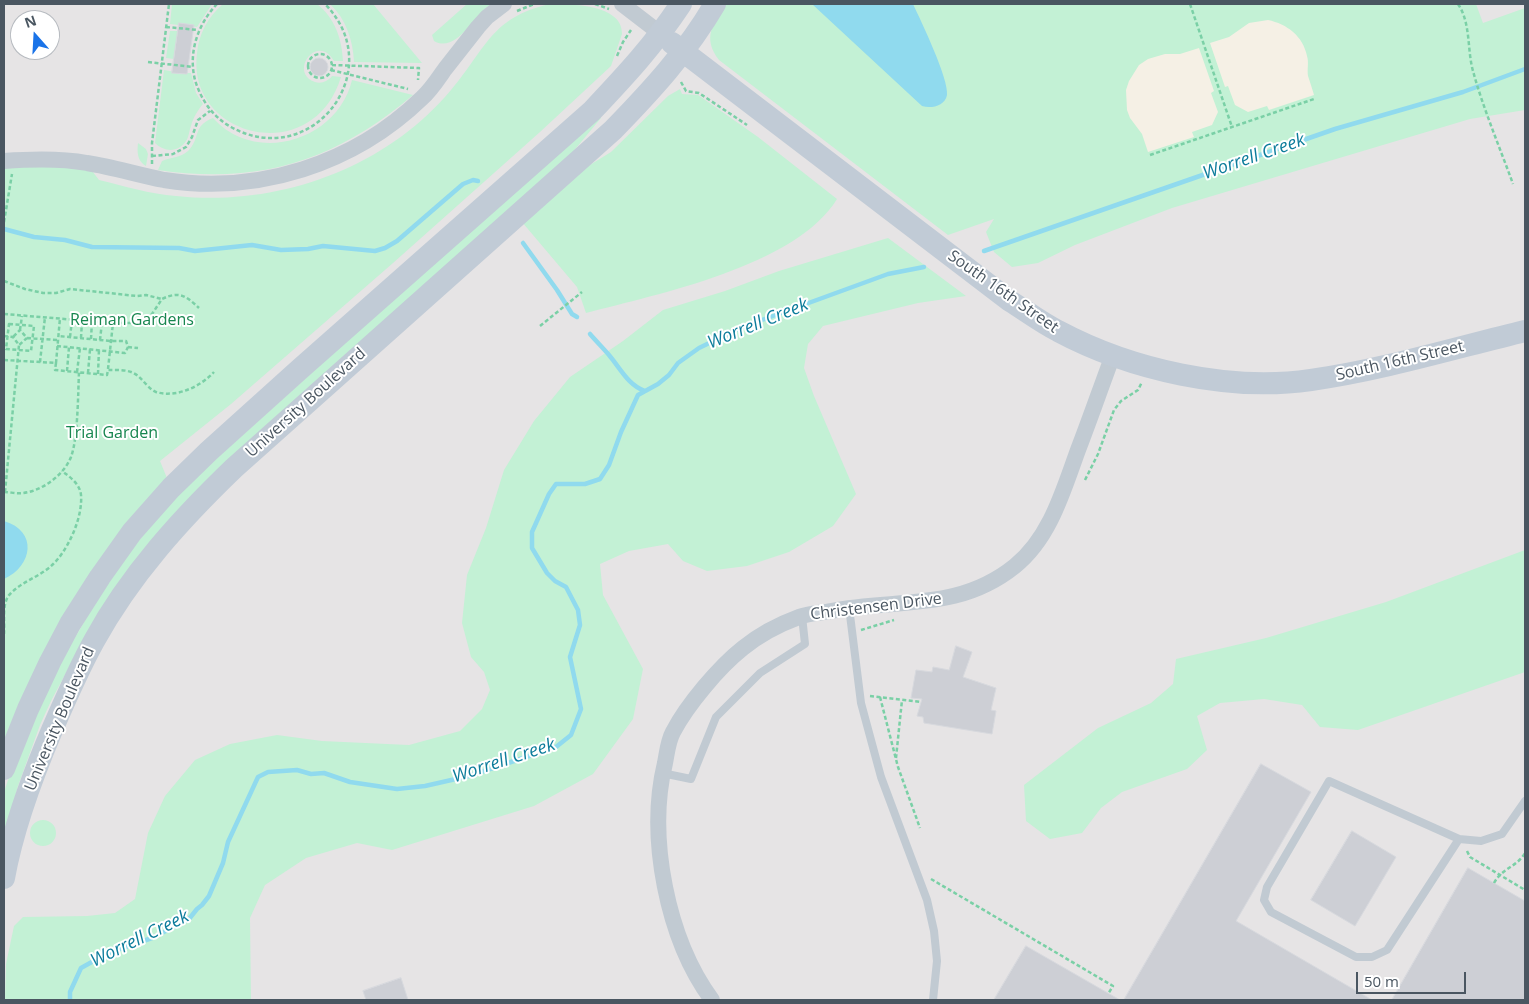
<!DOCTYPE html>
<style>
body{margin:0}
#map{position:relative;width:1529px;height:1004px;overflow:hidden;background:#f5f3f3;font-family:"Open Sans",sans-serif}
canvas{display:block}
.frame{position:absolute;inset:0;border:5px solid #4a5661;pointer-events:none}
.north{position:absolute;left:10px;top:10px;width:50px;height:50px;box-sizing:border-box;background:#fff;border:1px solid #b7bbc0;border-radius:50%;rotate:341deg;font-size:14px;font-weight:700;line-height:20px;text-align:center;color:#4a5661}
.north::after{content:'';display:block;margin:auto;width:18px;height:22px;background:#1a73e8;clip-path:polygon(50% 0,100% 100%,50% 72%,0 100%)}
.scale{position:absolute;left:1356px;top:972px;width:110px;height:22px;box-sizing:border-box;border:2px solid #4a5661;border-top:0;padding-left:6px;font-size:15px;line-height:18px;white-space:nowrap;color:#4a5661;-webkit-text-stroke:4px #fff;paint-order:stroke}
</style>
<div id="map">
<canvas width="1529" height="1004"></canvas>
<div class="frame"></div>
<div class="north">N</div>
<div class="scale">50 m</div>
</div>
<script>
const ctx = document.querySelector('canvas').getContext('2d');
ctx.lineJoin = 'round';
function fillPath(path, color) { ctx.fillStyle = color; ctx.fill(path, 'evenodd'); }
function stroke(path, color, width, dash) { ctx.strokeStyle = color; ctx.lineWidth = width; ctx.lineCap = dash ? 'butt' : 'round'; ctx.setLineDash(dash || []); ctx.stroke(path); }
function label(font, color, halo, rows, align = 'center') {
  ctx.font = font + ' "Open Sans",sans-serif'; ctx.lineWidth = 4; ctx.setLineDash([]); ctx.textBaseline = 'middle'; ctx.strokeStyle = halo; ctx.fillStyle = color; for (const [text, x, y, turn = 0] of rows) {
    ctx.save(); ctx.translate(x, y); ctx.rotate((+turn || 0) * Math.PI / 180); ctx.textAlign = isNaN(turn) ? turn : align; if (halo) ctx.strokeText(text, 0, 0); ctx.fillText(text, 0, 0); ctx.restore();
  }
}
const education = new Path2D(`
 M4,4H1525V1000H4ZM20,20H50V50H20Z`);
const green = new Path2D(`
 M172,4H212L197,27L170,24Z
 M223,4H317C335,18 342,39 343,61H334C317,32 288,73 315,82C322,84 328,81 332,76L341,77C313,169 186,138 197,53C199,33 208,17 223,4Z
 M330,4H373L422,63L354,62C353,40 346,19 330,4Z
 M467,4H491C475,15 456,54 434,41L432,35Z
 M550,4C570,4 623,4 622,34L611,66L540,132L393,263L231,404L160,461L171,488L132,532L4,769V161L86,163L99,180C124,186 150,194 176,196C277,207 385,169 451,90C486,49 491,17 550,4Z
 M725,4H1476L1483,23L1525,8V110L1470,119L1172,208L1075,245L1038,263L1012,267L994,252L986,232L994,219L948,235L719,60C702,38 713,24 725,4Z
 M170,31H178L174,59L166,58Z
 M164,70L187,74V73H191L196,93L203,104C198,110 193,118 191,126C189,131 189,137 186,141C178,153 164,152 155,143Z
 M352,80L413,95C335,161 259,185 158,170L162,161C171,157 180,158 188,151C201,138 192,126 213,118C256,166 338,140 352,80Z
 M680,89L682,94L698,95L758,137L837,199C796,266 658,294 586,313L577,287L522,222L580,171L611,152L668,96Z
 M598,115L601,118L567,159L369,334L84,639L51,701L40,725L18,786L4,836V792L17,753L40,699L111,575L175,496Z
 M138,143L146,149L148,154L146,166C137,161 137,152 138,143Z
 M888,238L966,296L918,303L823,326L808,344L804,368L814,396L856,494L833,526L789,552L747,566L707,571L683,561L668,544L629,551L600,564L603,595L643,669L633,719L593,774L534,806L392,850L357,843L306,858L265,885L250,918L251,1000H5L6,964L14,926L23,917L87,916L115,913L135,899L148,833L165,796L195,760L230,744L277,735L322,741L409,745L460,731L482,709L490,690L484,672L471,657L462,623L467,575L486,528L504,470L534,421L570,377L623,341L663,310L725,291L779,271Z
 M1525,550V672L1358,730L1320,727L1302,705L1264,699L1220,703L1197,716L1207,750L1187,769L1122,792L1101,808L1082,833L1050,839L1026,821L1024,785L1098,728L1151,703L1173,684L1176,659L1266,638L1386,602Z
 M30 833a13 13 0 1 1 26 0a13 13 0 1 1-26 0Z`);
const sand = new Path2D(`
 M1268,20C1287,24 1303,36 1307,56C1309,62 1307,69 1308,76C1310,82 1312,88 1314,95L1269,110L1267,106L1248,112L1235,105L1228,86L1225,87L1210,43L1229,37L1249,23Z
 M1199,48L1214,91L1211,93L1218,112L1212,125L1192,132L1194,137L1148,152L1142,134L1130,118L1127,110L1126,90L1129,81L1139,65L1148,59L1165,54H1180Z`);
const water = new Path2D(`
 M812,4H913C921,21 949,79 947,95C945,106 931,109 922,106Z
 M4,521C38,531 33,566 4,579Z`);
const stream = new Path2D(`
 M4,229L34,237L65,240L92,247L179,248L195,251L252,245L281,250L308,249L323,246L375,251L385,248L397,241L463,184L473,180L478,181
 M523,243L557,290L572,314L577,317
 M984,251L1335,129L1463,92L1525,69
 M590,334C596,341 603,348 609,355C620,368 628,385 645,391
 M70,1000V992L81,968L108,953L152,938L189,919L197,909L202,905L209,896L223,863L228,842L258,777L268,772L297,770L311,774L324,773L350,782L397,789L425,786L469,776L556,747L571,735L581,709L570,657L580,625L578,610L566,587L555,581L547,573L532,548V532L549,494L556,484H585L600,479L609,465L621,432L638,395L658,384L669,375L678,363L699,348L740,328L888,274L924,267`);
const building = new Path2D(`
 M179,23L194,25L187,74L172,73Z
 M310 67a9 9 0 1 1 18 0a9 9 0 1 1-18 0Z
 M956,646L972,652L963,677L996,688L991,710L996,711L992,734L924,723L923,717L917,716L922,699L911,698L916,670L932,672L933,667L949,670Z
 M1261,764L1311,792L1236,921L1372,1000H1124Z
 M1352,831L1396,857L1355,926L1311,900Z
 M1468,868L1525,901V1000H1392Z
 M1026,946L1120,1000H994Z
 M401,978L408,1000H366L363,991Z`);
const path = new Path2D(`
 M217,4C198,24 188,52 195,80C201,100 213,117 231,127C312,172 390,70 325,4
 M595,4L609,9
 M1190,4L1232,127
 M1458,4C1471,23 1467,50 1473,71C1483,108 1500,148 1513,184
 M517,11L534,4
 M166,27L198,30
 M308 66a12 12 0 1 1 24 0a12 12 0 1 1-24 0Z
 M617,56L623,42L631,30
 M148,62L193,67
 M332,65L419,68L418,80
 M331,70L408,89
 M681,82L686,91L699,93L747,125
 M1150,155L1314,99
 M152,156L173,154L186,147L192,137L198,120L210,111
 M152,164V143L169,4
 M4,222L12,174
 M4,281L25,289L43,293H56L70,289L137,296L146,295L162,299
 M4,314L113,323H135L145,319L152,314L162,299C179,291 185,295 199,308
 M9,324L34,326L31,351L6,349Z
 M540,326L582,292
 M20,330L22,316
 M4,336L13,337L19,345L27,338L20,330L13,337
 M70,337L72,320
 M27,338L58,340
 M81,338L82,321
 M91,339L92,321
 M100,340L102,322
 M57,346L125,353L128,347L126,341H111L58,336
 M128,347L138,348
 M4,360L56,363L55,370L107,375L108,370C118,370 130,369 138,376C144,381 149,389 156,392C176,398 200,387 214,372
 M40,362L45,317
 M56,363L60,318
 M108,369L113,323
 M67,371L69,347
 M77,372L80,348
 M88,373L90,349
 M98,374L99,349
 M1085,480L1098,454L1114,410L1121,401L1138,390L1142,382
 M4,492C10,492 17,494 23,493C42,491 64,475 71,457C78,438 78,394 79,372
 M5,492L19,345
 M861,630L894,620
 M4,634C5,621 1,602 11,593C22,582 38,577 50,567C67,553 83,518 81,495C80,484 70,477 62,471
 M870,696L921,702
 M880,697L898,767L920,828
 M896,758L902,700
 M1467,851L1470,857L1525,890
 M931,879L1113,986L1108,994
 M1494,883C1502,868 1517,867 1525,853`);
const lane = new Path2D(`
 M849,607L861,703L881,777L927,900L934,931L937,961L933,1000
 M662,773L691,779L716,717L760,673L805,644L802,616
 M1459,839L1387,950L1372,957H1356L1271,912L1264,900L1267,887L1329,781L1459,839L1481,841L1502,834L1525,801`);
const street = new Path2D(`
 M622,4L661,34
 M4,161C31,159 60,158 87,163C113,167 138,175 164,180C258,195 354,164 422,98C431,90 438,79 445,69C456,55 467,41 478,27L487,17L504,4
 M712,1000C667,939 647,837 665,763C667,753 668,741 673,732C687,705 719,667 743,648C759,635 780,624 799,617C809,613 821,613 831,611C897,598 958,612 1015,566C1050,538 1063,491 1078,450C1090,419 1101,387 1113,355`);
const secondary = new Path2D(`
 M672,43L1010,301C1026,311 1042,323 1058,331C1131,370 1230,392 1311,380C1382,370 1455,348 1525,331
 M4,769L28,709L50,662L70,624L100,577L132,532L171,488L209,451L300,369L592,111C625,76 654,45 681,4
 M4,878C13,828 32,777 52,730C65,700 78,670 94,641C130,575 181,519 234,468L613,130C651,91 687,52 715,4`);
const streetNames = [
 ["South 16th Street",1003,292,35],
 ["South 16th Street",1400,361,-13],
 ["University Boulevard",306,403,-42],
 ["Christensen Drive",876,607,-7],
 ["University Boulevard",60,719,-67]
];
const parkNames = [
 ["Reiman Gardens",132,320],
 ["Trial Garden",112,433]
];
const waterNames = [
 ["Worrell Creek",1254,157,-19],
 ["Worrell Creek",758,324,-22],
 ["Worrell Creek",504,761,-18],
 ["Worrell Creek",140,939,-26]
];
fillPath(education, '#e6e4e5');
fillPath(green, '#c3f1d5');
fillPath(sand, '#f5f0e5');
fillPath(water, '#90daee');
stroke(stream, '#90daee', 4.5);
fillPath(building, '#cdcfd5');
stroke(building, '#d7d9de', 1);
stroke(path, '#7ad0a6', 2.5, [4, 2.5]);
stroke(lane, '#c1cad2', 8);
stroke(street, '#c1cad2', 16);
stroke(secondary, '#c1cbd6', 22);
label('16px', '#4a5661', '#fff', streetNames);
label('16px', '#17864f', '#fff', parkNames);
label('italic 18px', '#0c7c9b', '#fff', waterNames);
</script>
